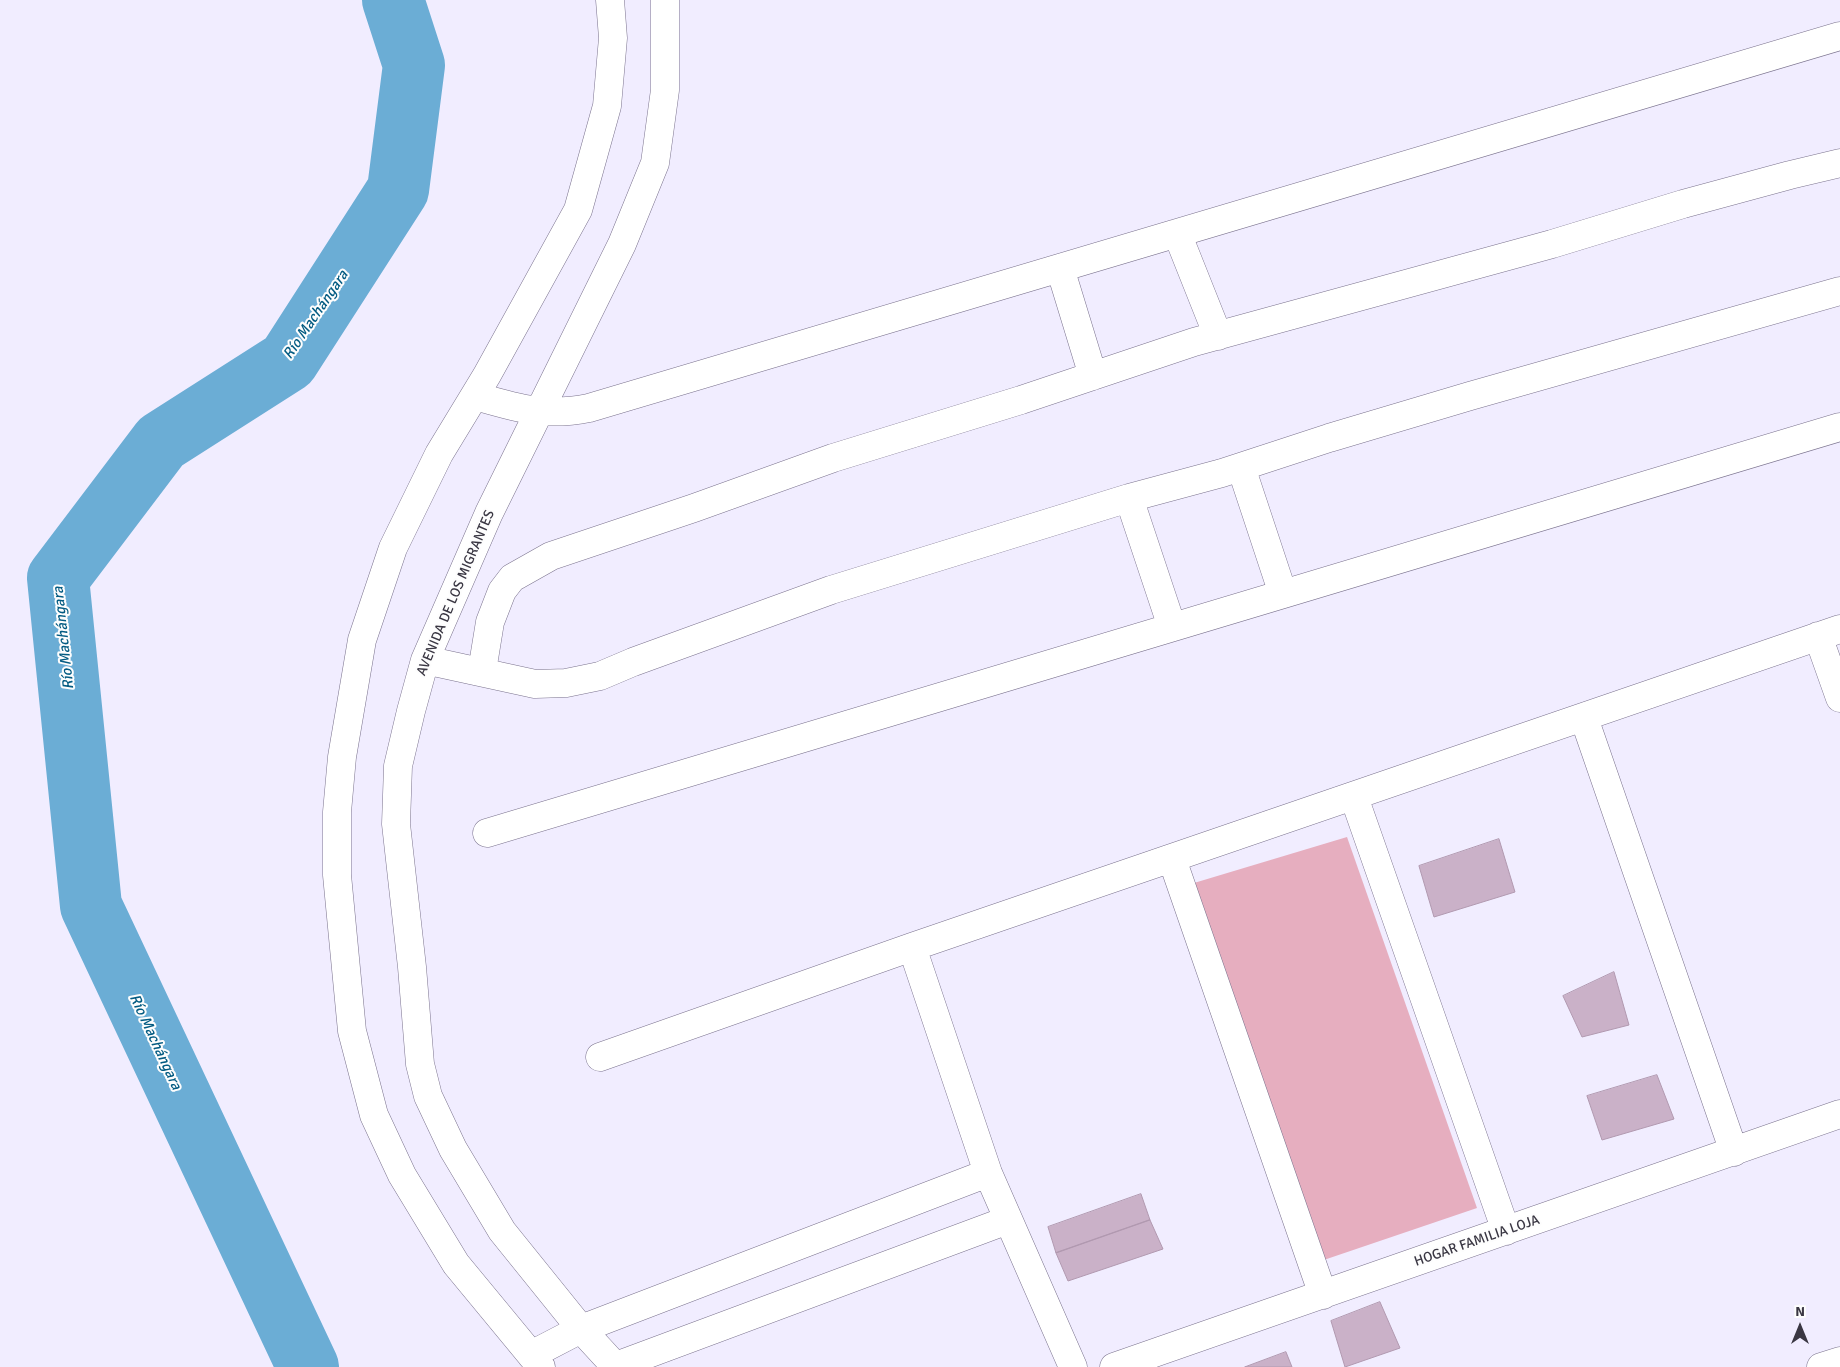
<!DOCTYPE html>
<meta charset="utf-8">
<style>
body{margin:0}
#map{position:relative;width:1840px;height:1367px;overflow:hidden;background:#f1edff;font-family:Signika,sans-serif}
canvas{display:block}
.north{position:absolute;left:1775px;top:1302px;width:50px;height:50px;-webkit-text-stroke:4px #fdfdfd;paint-order:stroke;rotate:0deg;font-size:14px;font-weight:700;line-height:20px;text-align:center;color:#3a3743}
.north::after{content:'';display:block;margin:auto;width:18px;height:22px;background:#3a3743;clip-path:polygon(50% 0,100% 100%,50% 72%,0 100%)}
</style>
<div id="map">
<canvas width="1840" height="1367"></canvas>
<div class="north">N</div>
</div>
<script>
const ctx = document.querySelector('canvas').getContext('2d');
ctx.lineJoin = 'round';
function fillPath(path, color) { ctx.fillStyle = color; ctx.fill(path, 'evenodd'); }
function stroke(path, color, width, dash) { ctx.strokeStyle = color; ctx.lineWidth = width; ctx.lineCap = dash ? 'butt' : 'round'; ctx.setLineDash(dash || []); ctx.stroke(path); }
function label(font, color, halo, rows, align = 'center') {
  ctx.font = font + ' Signika,sans-serif'; ctx.lineWidth = 4; ctx.setLineDash([]); ctx.textBaseline = 'middle'; ctx.strokeStyle = halo; ctx.fillStyle = color; for (const [text, x, y, turn = 0] of rows) {
    ctx.save(); ctx.translate(x, y); ctx.rotate((+turn || 0) * Math.PI / 180); ctx.textAlign = isNaN(turn) ? turn : align; if (halo) ctx.strokeText(text, 0, 0); ctx.fillText(text, 0, 0); ctx.restore();
  }
}
const green = new Path2D(`
 M1347,837L1477,1208L1312,1264L1184,886Z`);
const river = new Path2D(`
 M308,1367L91,906L58,578L161,442L288,361L398,190L414,65L393,0`);
const building = new Path2D(`
 M1499,839L1515,892L1434,917L1419,866Z
 M1614,972L1629,1025L1582,1037L1563,996Z
 M1657,1075L1674,1119L1602,1140L1587,1096Z
 M1141,1194L1150,1220L1056,1253L1048,1227Z
 M1150,1220L1163,1249L1068,1281L1056,1253Z
 M1380,1302L1400,1348L1345,1367L1331,1321Z
 M1286,1352L1292,1367H1245Z`);
const minor = new Path2D(`
 M1177,233L1218,336
 M1060,268L1093,376
 M475,396C517,408 544,417 589,408L1840,36
 M1241,467L1283,594
 M1129,498L1222,473L1329,438L1470,396L1840,291
 M1818,636L1840,698
 M425,660L535,684L566,683L600,676L633,662L831,590L1129,498L1172,627
 M482,671L490,622L502,591L512,578L551,556L694,508L833,458L1021,400L1194,342L1552,244L1683,204L1790,175L1840,163
 M1584,718L1734,1152
 M1354,797L1506,1231
 M487,833L1840,427
 M1172,859L1323,1295
 M912,947L988,1173L1073,1367
 M600,1057L912,947L1840,629
 M531,1355L581,1329L988,1173
 M541,1367L456,1264L402,1175L374,1115L352,1031L337,875V812L342,757L362,640L393,548L439,454L487,375L578,210L607,106L613,38L610,0
 M613,1367L1008,1220
 M616,1367L581,1329L502,1231L453,1149L428,1096L420,1064L412,967L396,824L398,766L411,711L425,660L489,513L622,244L655,163L665,90V0
 M1114,1367L1840,1114
 M1821,1367L1840,1361`);
const streetNames = [
 ["AVENIDA DE LOS MIGRANTES",456,593,-67],
 ["HOGAR FAMILIA LOJA",1477,1241,-19]
];
const waterNames = [
 ["Río Machángara",316,315,-56],
 ["Río Machángara",64,638,-96],
 ["Río Machángara",155,1042,65]
];
fillPath(green, '#e6aebf');
stroke(river, '#6badd5', 62);
fillPath(building, '#cab1c8');
stroke(building, '#b199b0', 1);
stroke(minor, '#7b738e', 29);
stroke(minor, '#fff', 28);
label('14px', '#3a3743', '#fdfdfd', streetNames);
label('italic 15px', '#035b82', '#fdfdfd', waterNames);
</script>
